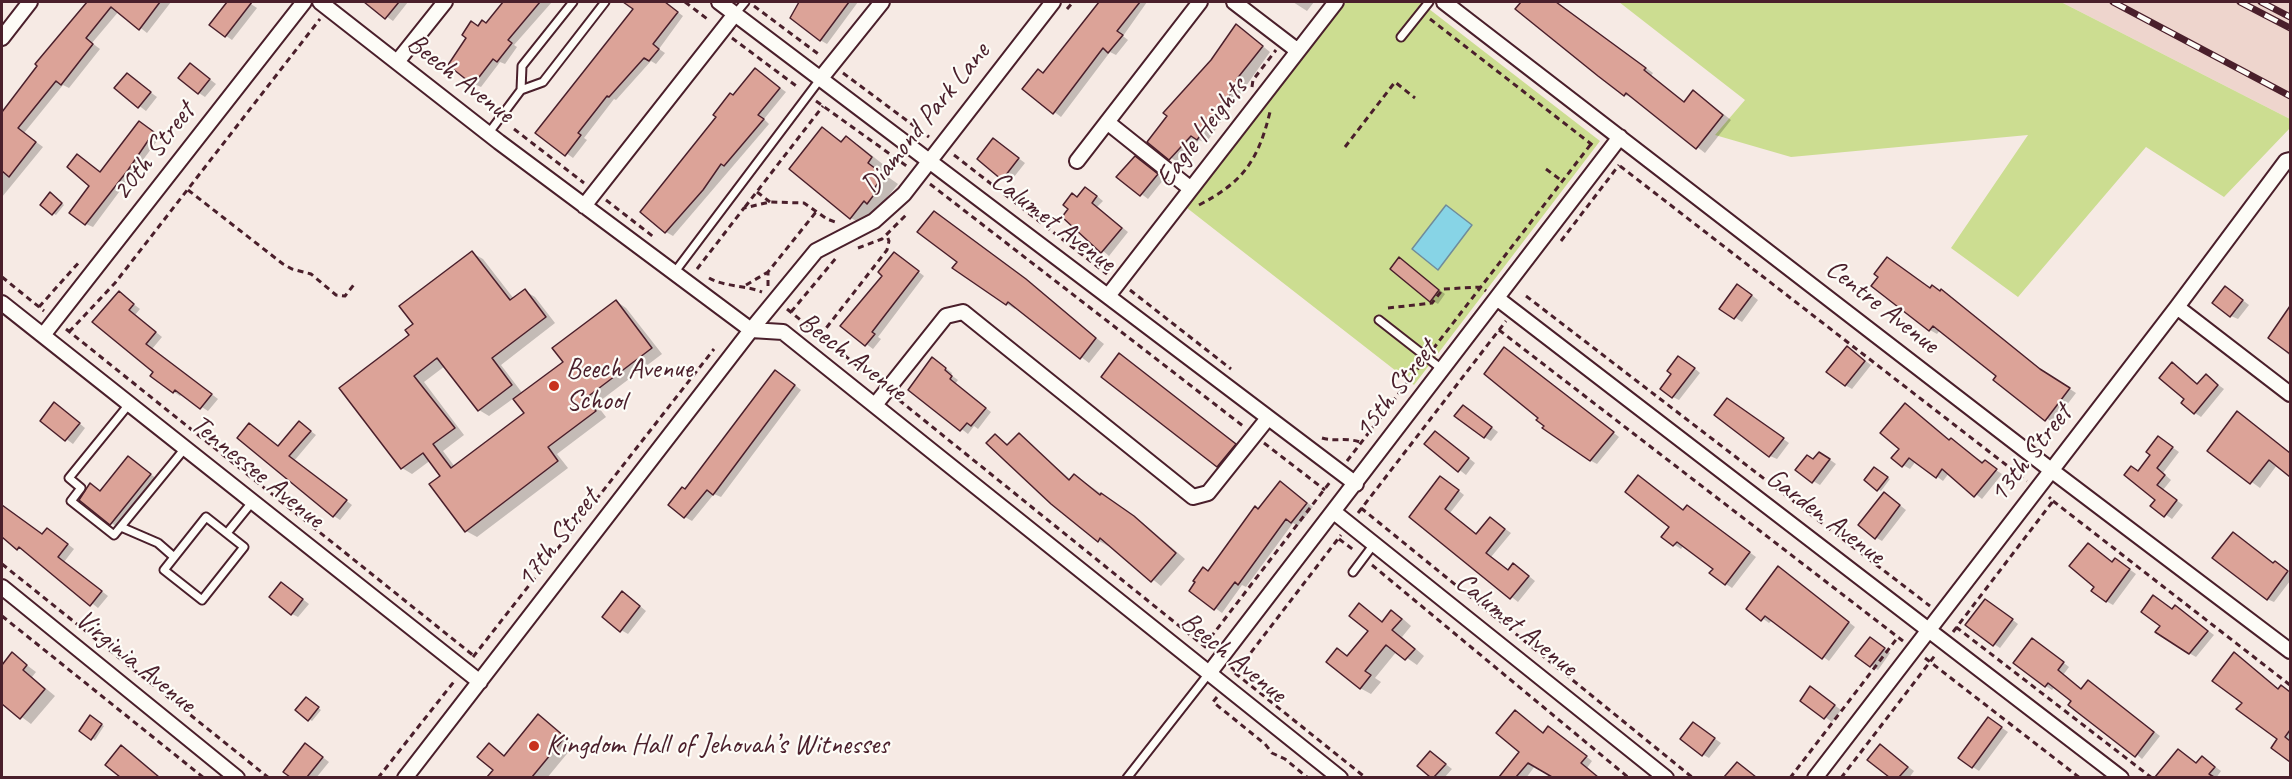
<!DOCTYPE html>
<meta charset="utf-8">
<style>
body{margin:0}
#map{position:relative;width:2292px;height:779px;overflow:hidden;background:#f6eae4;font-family:Caveat,sans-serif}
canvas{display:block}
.frame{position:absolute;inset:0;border:3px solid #4a1f2b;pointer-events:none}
</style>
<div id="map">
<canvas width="2292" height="779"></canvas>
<div class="frame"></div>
</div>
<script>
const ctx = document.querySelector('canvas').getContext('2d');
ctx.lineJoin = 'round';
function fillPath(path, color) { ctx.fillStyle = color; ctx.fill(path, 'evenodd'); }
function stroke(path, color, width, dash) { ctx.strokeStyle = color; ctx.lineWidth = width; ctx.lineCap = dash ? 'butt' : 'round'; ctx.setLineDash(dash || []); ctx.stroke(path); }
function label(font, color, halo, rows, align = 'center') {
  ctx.font = font + ' Caveat,sans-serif'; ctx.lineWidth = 4.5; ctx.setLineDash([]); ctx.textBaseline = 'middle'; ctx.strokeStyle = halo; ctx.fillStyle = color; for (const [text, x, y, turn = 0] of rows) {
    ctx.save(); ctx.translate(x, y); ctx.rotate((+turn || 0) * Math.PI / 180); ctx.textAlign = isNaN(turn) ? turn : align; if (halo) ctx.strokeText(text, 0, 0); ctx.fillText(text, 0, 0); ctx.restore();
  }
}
const built = new Path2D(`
 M2061,2H2290V119Z`);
const green = new Path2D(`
 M1346,2H1420L1600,141L1414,385L1187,208Z
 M1619,2H2061L2290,119V128L2224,197L2146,147L2018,297L1951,248L2028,135L1791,157L1715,135L1745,100Z`);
const water = new Path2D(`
 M1446,205L1472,225L1438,270L1412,249Z`);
const shadow = new Path2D(`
 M91,2H171L147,33L119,11L92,43L100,49L69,88L63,85L24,133L43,147L2,197V115L68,24Z
 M229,2H248L257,8L232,40L211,25Z
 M366,2H408L393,21Z
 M504,2H552L514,45L517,47L505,64L500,62L481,87L474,84L479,27L487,24Z
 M639,2H664L683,16L659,49L665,53L656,64L651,61L616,100L614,99L584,138L587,140L573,158L538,133Z
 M801,2H858L827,44L820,40L795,9Z
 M1101,2H1147L1123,36L1128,40L1116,55L1110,52L1061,117L1024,89L1044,74Z
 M1293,2H1314L1307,11Z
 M1522,2H1557L1653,73L1651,76L1685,103L1702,97L1731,120L1705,153L1634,98L1625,95L1517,9Z
 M1244,31L1270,52L1206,143L1199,140L1180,164L1149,142Z
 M191,65L216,84L205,97L199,93Z
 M755,70L786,92L764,119L769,124L673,236L666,232L734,97Z
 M127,75L157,97L146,111L116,88Z
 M146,127L160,137L93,227L86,224L101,173Z
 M823,129L843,142L846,138L860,146L885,166L881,172L898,184L886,199L889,201L865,226L851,218L792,169Z
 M994,140L1025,163L1010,182L1003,178Z
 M1143,162L1164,179L1148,199L1119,177Z
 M1092,192L1103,201L1097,207L1128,232L1109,256L1064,217L1078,198Z
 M54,196L64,205L56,215L53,213Z
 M472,253L483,259L514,299L525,291L535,297L555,323L501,365L523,394L565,362L616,301L626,308L662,354L596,404L606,417L557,454L568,468L477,537L466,531L443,476L431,460L412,474L402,468L411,335L415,324ZM445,366L479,410L489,416L514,398L526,413L455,467L443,451L464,435L424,382Z
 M901,258L924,276L878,337L881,339L873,349L842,326Z
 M1406,263L1445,294L1438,304L1431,300Z
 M1005,265L1104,344L1089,363L1017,307L1015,309L1007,304Z
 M1873,285L1942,291L2047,374L2076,393L2053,423L1995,380L1998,375L1940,330L1937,334L1930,330Z
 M1744,289L1758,300L1742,322L1721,308Z
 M2232,292L2249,305L2238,319L2231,316Z
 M119,293L140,309L135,315L162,337L152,349L218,399L208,411L182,394L180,396L174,392L152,376L155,372Z
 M2284,317L2290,321V356L2270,338Z
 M1848,348L1871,365L1852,389L1845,385Z
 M1511,353L1619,437L1597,464L1582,456L1545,428L1546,426Z
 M1120,355L1249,453L1232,474L1103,377Z
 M1686,361L1700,373L1679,400L1673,397V373Z
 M939,363L952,373L951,375L958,380L955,384L991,412L978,429L974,426L968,434L910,389Z
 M2179,368L2199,385L2206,376L2224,389L2201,417L2195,413L2186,399Z
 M782,375L801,390L721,497L714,494L692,521L685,517L670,505L686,491Z
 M1734,404L1789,443L1777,459L1770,456Z
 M61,408L85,428L73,444L42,421Z
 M1912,409L1950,441L2002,474L1982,499L1949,473L1943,481L1916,461L1910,469L1903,465L1901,449Z
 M1470,411L1498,432L1491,441L1484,437Z
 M2244,419L2290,454V475L2277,465L2260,488L2209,451Z
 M300,423L316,435L294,461L352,505L340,520L334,516L279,447Z
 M1019,435L1071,480L1074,476L1083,481L1143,523L1185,559L1161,586L1109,544L1108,546L1099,541L995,436L1009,445Z
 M1442,437L1475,463L1466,475L1426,444Z
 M2165,442L2179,452L2163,473L2171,480L2163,490L2183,505L2172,519L2153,506L2157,500L2138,472Z
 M1826,457L1836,464L1820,485L1813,481Z
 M128,458L160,481L121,529L111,523L91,485L101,492Z
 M1874,469L1890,479L1881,491L1878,489Z
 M1448,482L1464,495L1450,513L1477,535L1491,519L1511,533L1491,557L1509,571L1520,569L1535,581L1518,602L1411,517Z
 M1287,487L1313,507L1298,526L1293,523L1246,587L1242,585L1222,613L1191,590L1209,572L1259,510Z
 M1891,498L1906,510L1882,541L1875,537Z
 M2,505L43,535L54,533L74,549L64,562L108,596L98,608L2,533Z
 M1684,511H1694L1756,557L1732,588L1726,584L1715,568L1684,545L1681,549L1663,537Z
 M2089,545L2113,563L2122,564L2136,574L2113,605L2106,601L2096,586Z
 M2274,564L2290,573V581L2274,602L2267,599Z
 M1785,572L1855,627L1829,661L1772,620L1769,623L1748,608Z
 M282,583L309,604L298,617L292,614Z
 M629,597L646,611L628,634L621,630Z
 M1992,604L2018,624L2000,648L1994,644Z
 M1360,605L1383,622L1391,612L1402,618L1411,626L1402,637L1424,656L1417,665L1397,651L1375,678L1381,682L1371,694L1360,688L1338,650L1349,656L1370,631Z
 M2173,610L2182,611L2214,635L2196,657L2189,653Z
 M2033,639L2069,667L2063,675L2082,690L2095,686L2160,736L2142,759L2073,700L2055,686L2052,690L2046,686L2015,663Z
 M1877,643L1890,653L1878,670L1858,656Z
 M12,654L36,672L32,677L55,696L31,724L2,702V667Z
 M2234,654L2279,690L2282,687L2290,692V760L2279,739L2244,702Z
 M1817,692L1841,710L1832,722L1802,700Z
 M309,700L321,710L312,721L309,719Z
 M1521,715L1544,734L1555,732L1592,761L1587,768L1598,778H1555L1535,766L1526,778H1509L1504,774L1521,751Z
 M538,716L575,744L547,778H493L491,775L495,770L489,745L505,756Z
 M90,717L104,726L95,740L81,731Z
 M1995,723L2008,732L1979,771L1973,767Z
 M1694,724L1721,743L1709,758L1702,754Z
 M1880,746L1914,771L1909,778H1891L1869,760Z
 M122,747L132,753L161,778H122L107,764Z
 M312,749L329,762L316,778H292L285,772Z
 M1430,752L1452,769L1444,778H1433L1419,766Z
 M2202,757L2221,771L2216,778H2165L2160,774L2197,764Z`);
const building = new Path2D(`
 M87,2H160L139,30L111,7L86,38L93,44L61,85L56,81L18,128L36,142L9,177L2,171V112L37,66L35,64Z
 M227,2H252L225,37L209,25Z
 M364,2H399L385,19Z
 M503,2H540L508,40L512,43L497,62L493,59L473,85L448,65L466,38L462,35L471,21L478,26L482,20L486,23Z
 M623,2H665L678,12L653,44L659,49L649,61L644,58L609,97L607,96L578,133L581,135L565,156L535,133L633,9Z
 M799,2H849L820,41L790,18Z
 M1099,2H1140L1117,31L1123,35L1108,53L1103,48L1053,114L1022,89L1038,69L1043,73Z
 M1521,2H1556L1646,68L1644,70L1684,102L1693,90L1723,115L1696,149L1626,93L1624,96L1598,76L1515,9Z
 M1236,24L1263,46L1236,80L1239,82L1197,140L1191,136L1169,160L1147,142L1167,116L1163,113L1211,60Z
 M190,63L210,79L198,94L178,78Z
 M755,68L780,88L758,115L764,119L724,166L721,164L703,190L665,233L640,212L716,117L713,115L730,93L733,95Z
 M127,73L151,92L138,108L114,88Z
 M139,121L154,132L128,170L85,225L69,213L89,186L67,167L77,154L100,172Z
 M822,127L841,142L846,136L872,157L868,163L884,175L873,190L876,192L867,204L864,201L850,219L789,169Z
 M993,138L1019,158L1002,180L977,159Z
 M1135,156L1158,174L1140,196L1116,177Z
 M1085,187L1097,196L1092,203L1122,228L1101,253L1062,217L1068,209L1063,205L1072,193L1077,197Z
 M50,192L62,203L52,215L40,205Z
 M934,211L1026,279L1096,338L1080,359L1008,302L1006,305L952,268L957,262L917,232Z
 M472,251L510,300L525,289L546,317L492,358L512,385L478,411L437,358L414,376L455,428L433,444L451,468L524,413L513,399L563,362L552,348L616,300L652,348L586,398L596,411L548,447L558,461L465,532L429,484L440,476L423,453L401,469L339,388L409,335L405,330L413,324L399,306Z
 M894,252L919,271L872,332L875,334L865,346L840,326L882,276L878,272Z
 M1399,257L1439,290L1430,302L1390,269Z
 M1887,257L1930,288L1932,285L1940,291L1941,289L2040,369L2070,388L2045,421L1993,380L1996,376L1933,326L1929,331L1871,286L1878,277L1874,274Z
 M1737,284L1752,295L1734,319L1719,309Z
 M2225,286L2243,300L2230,317L2212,303Z
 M119,291L134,304L129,310L156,332L146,344L212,394L200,409L175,390L173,393L150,376L153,372L92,322Z
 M2290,306V354L2268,338Z
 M1847,346L1865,361L1845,386L1826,372Z
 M1504,347L1614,432L1590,461L1542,428L1544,426L1536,420L1538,418L1484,374Z
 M1119,353L1236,444L1217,467L1101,377Z
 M1678,356L1695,368L1672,398L1660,389L1671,374L1667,371Z
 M932,357L946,368L945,370L952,376L950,379L986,408L971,426L967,423L960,431L908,390Z
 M2172,362L2197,384L2206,374L2218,385L2194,414L2181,403L2184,399L2159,378Z
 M775,370L795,385L713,495L707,490L684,518L668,505L682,487L685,489Z
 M1727,398L1784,438L1769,457L1714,415Z
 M54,402L80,423L65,441L40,421Z
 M1905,403L1949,440L1951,438L1982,463L1985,460L1997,469L1974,497L1942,469L1936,478L1909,458L1902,467L1891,458L1899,449L1880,433Z
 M1463,405L1492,427L1484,438L1454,416Z
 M2237,411L2290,453V477L2269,460L2250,484L2207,451Z
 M299,421L311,431L289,456L347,500L333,517L237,438L249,423L278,446Z
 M1435,431L1469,458L1458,472L1424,444Z
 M1019,433L1069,480L1074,474L1100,495L1101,493L1134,516L1176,553L1151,582L1100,538L1098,542L1051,504L986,443L995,434L1007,445Z
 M2158,436L2173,447L2157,468L2165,475L2157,485L2177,500L2164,517L2150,506L2155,500L2124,475L2131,466L2138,471L2150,455L2146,452Z
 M1819,452L1830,459L1812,483L1795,470L1807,455L1813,459Z
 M128,456L151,474L110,525L79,500L90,483L100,491Z
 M1874,467L1888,477L1877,491L1864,480Z
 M1638,475L1683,510L1687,505L1750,552L1725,585L1709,573L1713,569L1677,542L1673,546L1661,537L1669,527L1625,492Z
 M1440,476L1459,490L1445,509L1476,534L1490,517L1505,529L1486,553L1508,570L1513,563L1529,576L1510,599L1409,517Z
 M1280,481L1307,503L1291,523L1286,519L1238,585L1235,582L1214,610L1189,591L1195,582L1193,581L1203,567L1208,571L1255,506L1258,509Z
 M1884,492L1900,505L1875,539L1858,525Z
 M2,505L42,534L47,528L68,544L58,557L102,591L90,606L19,547L17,550L2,537Z
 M2233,532L2273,563L2275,561L2288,571L2267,600L2212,558Z
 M2088,543L2112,562L2115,558L2130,569L2106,602L2091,591L2094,587L2069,566Z
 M1778,566L1849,622L1822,659L1765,616L1761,621L1746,609Z
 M281,582L303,599L291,615L269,597Z
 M622,591L640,606L620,632L602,617Z
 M2153,595L2172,609L2175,605L2208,631L2189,654L2155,632L2160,626L2141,612Z
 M1985,599L2013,619L1993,646L1965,625Z
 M1359,603L1382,622L1391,610L1402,619L1392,630L1415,649L1405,660L1386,645L1365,671L1371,675L1360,689L1326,662L1337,648L1347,656L1368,631L1349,616Z
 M1870,637L1885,648L1870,667L1855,656Z
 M2032,638L2064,662L2058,670L2081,689L2088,680L2154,732L2135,757L2068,705L2071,701L2048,683L2045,687L2013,663Z
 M12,652L27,665L23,670L45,689L20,719L2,704V665Z
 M2234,652L2278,689L2281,685L2290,692V730L2285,737L2290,741V762L2271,748L2277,739L2236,709L2242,703L2212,681Z
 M1810,686L1835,705L1824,719L1800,701Z
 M306,697L319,707L308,721L295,710Z
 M1515,710L1543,733L1548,726L1587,756L1581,763L1598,777H1552L1528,763L1516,777H1499L1519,752L1496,733Z
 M538,714L565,737L532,777H487L493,770L477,757L489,743L504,756Z
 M90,715L102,724L91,740L79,731Z
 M1988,717L2002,727L1972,768L1958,758Z
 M1693,722L1715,738L1702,756L1680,739Z
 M305,743L323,757L307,777H290L283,772Z
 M1880,744L1908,767L1899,777H1889L1867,760Z
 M121,745L159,777H120L105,765Z
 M2178,749L2196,763L2202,756L2215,767L2209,774L2214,777H2155Z
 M1430,751L1446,764L1434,777H1430L1417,766Z
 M1737,762L1756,777H1724Z`);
const path = new Path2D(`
 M685,2L710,21
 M754,6L821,56
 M1067,9L1073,2
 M1430,19L1595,147
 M732,38L799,88
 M843,73L929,137
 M1252,87L1253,80L1276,50
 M816,101L908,167
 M514,129L584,183
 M1345,147L1395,82L1415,98
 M954,155L1107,274
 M1620,166L2027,481
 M1546,169L1562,181
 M930,184L1243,426
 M188,190L283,264L292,269L311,274L336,295L345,296L356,282
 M757,192L770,202
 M606,200L655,238
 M1199,205C1243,182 1258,161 1270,112
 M745,207L823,106
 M1561,241L1619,165
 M858,248L882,239L908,213
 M697,269L744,208L770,202L804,203L827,219L838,223
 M2,277L44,311
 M709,278C725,287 745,285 762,292
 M746,285L768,272
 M768,286V272L816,212
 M1130,290L1231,369
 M1526,296L1930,606
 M39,307L81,260
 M1388,308L1432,303L1443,289L1481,287L1486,291
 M787,309L875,380
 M791,312L836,258
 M66,329L474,656
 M1499,330L1903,641
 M69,332L115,283L320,19
 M820,336L887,250L889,241L887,236
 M1433,349L1591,144
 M899,400L1209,650
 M1322,438C1335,442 1344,437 1360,442
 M1264,443L1325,490
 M1347,461L1420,366
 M2053,501L2290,685
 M1361,508L1693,778
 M1358,513L1506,321
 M1339,539L1355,551
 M2,564L269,778
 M1372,565L1629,778
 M2,616L204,778
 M1956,627L2152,778
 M1953,632L2053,501L2049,497
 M1204,646L1330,482
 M473,657L714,349
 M1925,658L2080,778
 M1231,667L1236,672L1341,535
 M1235,673L1366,778
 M1217,697L1213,702L1265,744L1272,753L1285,759L1308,778
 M378,778L456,679
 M1790,778L1898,637
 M1841,778L1936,654`);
const service = new Path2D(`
 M735,14L745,2
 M1401,37L1429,2
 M521,90L522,66L573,2
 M488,134L521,90L543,82L605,2
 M674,273L821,78
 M1379,320L1443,370
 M130,403L69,478L81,488L71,501L114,535L186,447
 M206,517L244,547L202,600L164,570Z
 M121,527L158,543L174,557
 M227,533L253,501
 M1353,572L1374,544
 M1127,778L1210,672`);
const minor = new Path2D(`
 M320,2L499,142L751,330L783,332L1340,778
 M719,2L1356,484
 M1234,2L1298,51
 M1444,2L2051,470L2290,651
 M2,38L30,2
 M397,62L445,2
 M821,78L882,2
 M1107,122L1191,189
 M1077,161L1200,2
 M584,206L735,14
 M1108,296L1336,2
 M1498,299L2121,778
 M2,303L480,682
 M2177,307L2290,394
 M44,334L304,2
 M875,405L946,316L963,312L1193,497L1208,493L1268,418
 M1334,512L1666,778
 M2,587L237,778
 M1210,672L1620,137
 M405,778L751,330L816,251L874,221L904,194L1053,2
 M1815,778L2177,307L2286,161L2290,160`);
const rail = new Path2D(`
 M2113,2L2290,96
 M2240,2L2290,28
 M2261,2L2290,17`);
const markers = [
 [554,386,6,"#c8321e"],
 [534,746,6,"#c8321e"]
];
const streetNames = [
 ["Beech Avenue",460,79,38],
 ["Diamond Park Lane",926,119,-51],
 ["Eagle Heights",1202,133,-52],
 ["20th Street",154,152,-52],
 ["Calumet Avenue",1053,222,37],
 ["Centre Avenue",1882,307,38],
 ["Beech Avenue",852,357,37],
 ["15th Street",1396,390,-52],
 ["13th Street",2031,454,-52],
 ["Tennessee Avenue",257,472,39],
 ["Garden Avenue",1825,517,37],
 ["17th Street",558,539,-52],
 ["Calumet Avenue",1516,625,39],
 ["Beech Avenue",1233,658,39],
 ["Virginia Avenue",135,662,39]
];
const poiNames = [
 ["Beech Avenue",566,370],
 ["School",566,402],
 ["Kingdom Hall of Jehovah’s Witnesses",546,746]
];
fillPath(built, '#eed5cd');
fillPath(green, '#ccdd91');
fillPath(water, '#87d4e6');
stroke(water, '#6f8c9b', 1.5);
fillPath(shadow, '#0003');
fillPath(building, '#dca398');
stroke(building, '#4a1f2b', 1.5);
stroke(service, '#4a1f2b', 11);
stroke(minor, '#4a1f2b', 18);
stroke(path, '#4a1f2b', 3, [6, 4.5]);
stroke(service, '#fdfcf7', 7);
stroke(minor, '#fdfcf7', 14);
stroke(rail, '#4a1f2b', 7);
stroke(rail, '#fdfcf7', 4.5, [14]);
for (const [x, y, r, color] of markers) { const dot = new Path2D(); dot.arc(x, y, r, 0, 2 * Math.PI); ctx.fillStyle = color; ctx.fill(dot); stroke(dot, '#fdfcf7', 2); }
label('28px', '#4a1f2b', '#fdfcf7', streetNames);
label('28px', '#4a1f2b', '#fdfcf7', poiNames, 'left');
</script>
